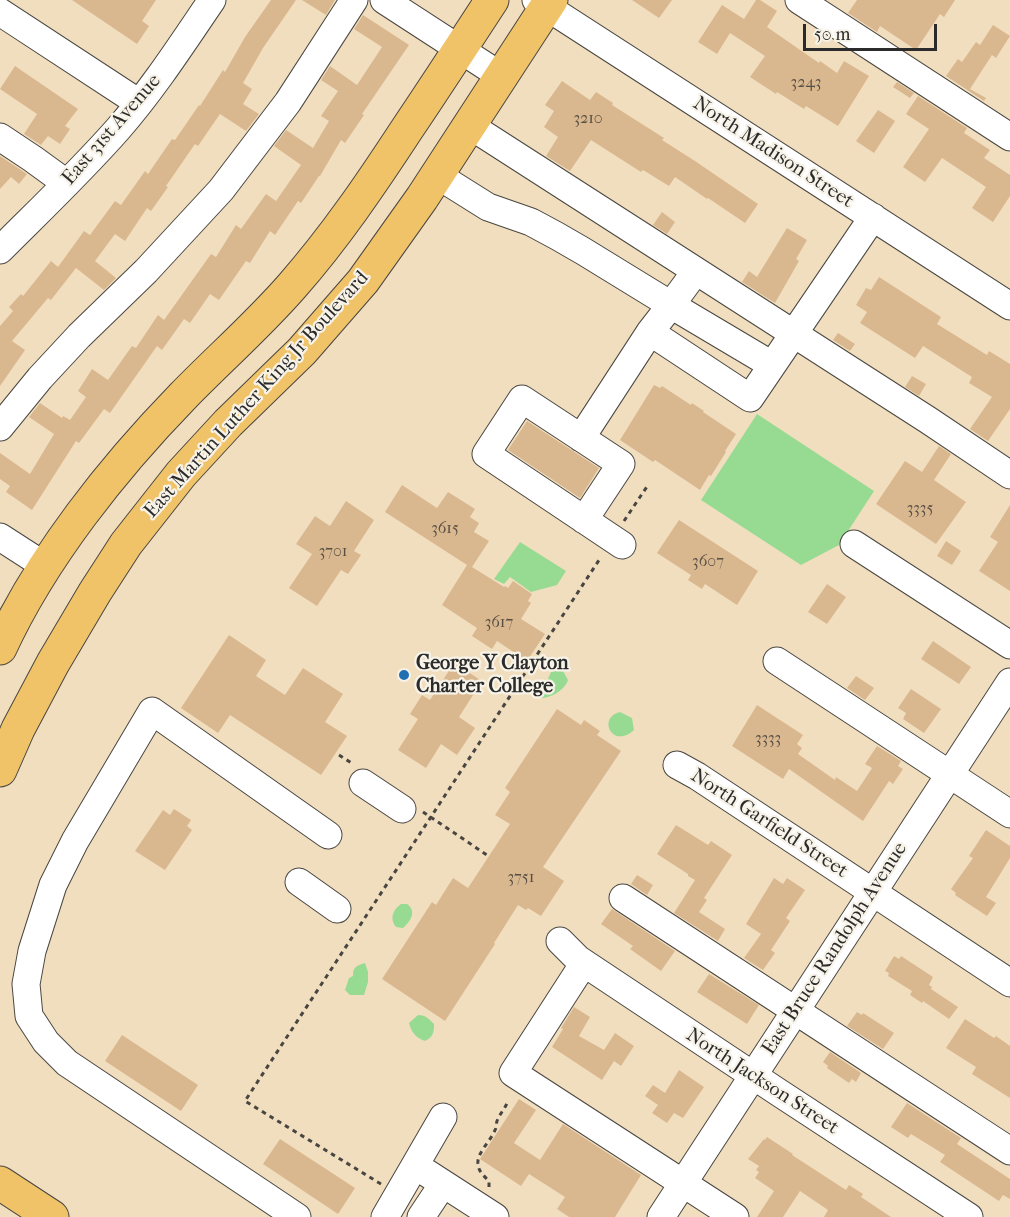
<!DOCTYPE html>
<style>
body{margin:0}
#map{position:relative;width:1010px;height:1217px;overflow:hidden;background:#f1debf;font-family:"IM FELL French Canon",serif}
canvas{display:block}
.scale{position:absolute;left:803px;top:24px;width:134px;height:27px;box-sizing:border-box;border:3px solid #2b2b2b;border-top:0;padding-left:8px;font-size:18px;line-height:21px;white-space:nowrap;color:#2b2b2b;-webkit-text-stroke:4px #f7f3e8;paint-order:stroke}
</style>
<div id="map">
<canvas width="1010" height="1217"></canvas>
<div class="scale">50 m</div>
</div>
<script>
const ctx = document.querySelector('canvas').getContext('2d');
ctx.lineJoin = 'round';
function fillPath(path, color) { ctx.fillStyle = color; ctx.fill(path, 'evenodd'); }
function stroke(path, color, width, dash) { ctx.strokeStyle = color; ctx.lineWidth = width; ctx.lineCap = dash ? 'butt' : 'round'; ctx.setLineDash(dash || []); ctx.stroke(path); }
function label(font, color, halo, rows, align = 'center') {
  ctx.font = font + ' "IM FELL French Canon",serif'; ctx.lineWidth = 4.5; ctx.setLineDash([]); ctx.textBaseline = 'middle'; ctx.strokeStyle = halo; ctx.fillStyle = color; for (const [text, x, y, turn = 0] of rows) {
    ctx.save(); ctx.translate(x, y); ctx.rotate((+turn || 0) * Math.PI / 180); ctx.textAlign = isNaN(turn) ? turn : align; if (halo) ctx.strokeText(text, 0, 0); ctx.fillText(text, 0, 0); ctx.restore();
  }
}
const green = new Path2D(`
 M757,414L874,491L839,545L801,565L701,500Z
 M520,542L566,571L557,585L531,592L510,577L504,584L494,579Z
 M558,670L563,671L568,680C565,690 551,698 541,698L538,689L539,684L547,681L551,672Z
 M620,712L632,718L634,730C612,750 597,717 620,712Z
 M401,904H407C417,911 411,921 403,928L396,927C389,918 393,910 401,904Z
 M365,963L368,972V982L364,995H350L345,990L349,978L353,976C353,967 356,966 365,963Z
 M418,1015C426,1015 429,1019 434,1024C434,1033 433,1037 425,1041C415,1037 412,1033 409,1023Z`);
const building = new Path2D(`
 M72,0H156L142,21L149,26L137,44Z
 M271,0H296L263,48L243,83L252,89L243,104L259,114L246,131L220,114L198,146L195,144L166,186L168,187L151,211L147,208L125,241L115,234L95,261L116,278L104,290L76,268L51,300L48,298L12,341L25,350L0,386V326L13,311L9,307L21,294L23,296L51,261L58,267L84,231L90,235L115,201L121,205L145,171L148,174L172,139L175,140L199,105L200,106L223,70L225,72L245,37Z
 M302,0H335L326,15Z
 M632,0H672L659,18Z
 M756,0H760L777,11L767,27L819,63L820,61L837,73L844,61L869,76L838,126L806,106L804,109L777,92L776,94L750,77L765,56L730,33L717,54L698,42L722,5L744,19Z
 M857,0H955L944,17L940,14L916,50L880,26L877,32L848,13Z
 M363,15L409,45L362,114L364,115L345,143L341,140L320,176H319L301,203L298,201L275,235L270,231L250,263L246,261L219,300L210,294L190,323L184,319L162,350L157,346L110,413L104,409L79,443L76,441L32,510L6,492L10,486L0,479V453L30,474L54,434L29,417L40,403L62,418L63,416L70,420L86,397L78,391L92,369L108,380L132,346L136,348L158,315L164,320L211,254L216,257L236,225L241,229L266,194L276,201L301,165L274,146L286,130L313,148L329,121L321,116L338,91L321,80L330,66L357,85L382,47L354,29Z
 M993,25L1010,36L996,58L992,55L970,89L986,98L984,101L946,76L958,59L962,62L976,42L980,45Z
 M15,66L78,109L65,126L70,129L60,144L48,136L41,145L24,134L37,114L0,89Z
 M562,81L590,100L596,92L613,103L612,105L664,138L662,140L695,161L758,204L745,223L708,198L707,199L675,177L669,186L643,170L641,172L591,140L570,171L546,156L558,137L544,127L554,111L545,105Z
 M897,82L914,93L910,98L893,87Z
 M918,96L967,128L964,133L990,150L984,158L1010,175V196L993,222L972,208L986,187L942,158L925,182L903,167L929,129L906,114Z
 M878,110L895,121L874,153L856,141Z
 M0,156L27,174L19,184L11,177L0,189Z
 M662,212L675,222L667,234L653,225Z
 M787,228L807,240L796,259L799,261L775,303L742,282L749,271L757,277Z
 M879,277L941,317L937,324L987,355L989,351L1010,364V409L988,441L970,429L992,397L969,383L972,377L923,346L915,358L860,323L867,312L856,305L866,288L871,290Z
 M838,333L855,344L850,351L833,340Z
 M912,376L926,384L919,396L905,387Z
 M654,385L660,388L662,386L691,405L692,403L704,411L703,412L736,434L725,451L726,452L711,476L709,475L700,490L655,460L653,462L620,440Z
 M527,421L599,468L580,498L508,450Z
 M939,446L951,454L934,480L966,502L936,544L876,504L905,461L922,472Z
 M402,485L437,508L448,492L475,509L470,517L479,523L474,532L489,541L472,567L504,587L505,586L508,588L513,581L532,594L528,601L531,603L521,619L545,634L527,661L497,641L492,649L472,636L477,628L442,605L467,565L385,512Z
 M346,501L374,520L354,551L361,555L348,574L341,570L317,606L289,588L312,554L296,544L315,516L330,526Z
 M1010,505V591L979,571L998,542L990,537Z
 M679,520L758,571L737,605L705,584L702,589L688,580L691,575L657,553Z
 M946,541L961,551L952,565L937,556Z
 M827,584L846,597L827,624L808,612Z
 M229,635L266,660L256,676L285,695L303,668L343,694L325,722L347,736L321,775L230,715L218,733L181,708Z
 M933,641L971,667L959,684L921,659Z
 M454,663L482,681L459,717L475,728L457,755L441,744L426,768L398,750L418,719L410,714L422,695L430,700Z
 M856,676L874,688L865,700L847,688Z
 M911,689L941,709L924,733L903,719L906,713L898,708Z
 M757,705L803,735L797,744L802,748L798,754L835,780L836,777L857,791L872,768L865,764L877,746L901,761L898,766L903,769L893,784L889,781L863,821L789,769L783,779L732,746Z
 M557,709L581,725L584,720L600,731L597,735L621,751L543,867L564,881L541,916L528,908L526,910L518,905L494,943L495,944L445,1021L382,979L432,902L436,905L453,878L468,888L510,824L495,815L510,792L505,788Z
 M174,809L191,820L187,826L192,830L165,870L135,851L163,810L170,815Z
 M676,825L708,845L711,841L732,855L704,898L707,900L699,912L725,929L718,941L674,913L695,880L688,876V874L657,854Z
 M986,830L1010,846V858L986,897L996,903L987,916L955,895L956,893L951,889L973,858L969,856Z
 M637,875L653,885L647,895L631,884Z
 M774,878L783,884L787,878L805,890L786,918L790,921L771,950L775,953L763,970L744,958L761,934L746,924Z
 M612,909L675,951L661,971L630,949L633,946L601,924Z
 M894,956L899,959L901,956L933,977L929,985L932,987L931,989L958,1007L949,1019L923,1001L922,1003L910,995L912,991L888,976L889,973L885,971Z
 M709,974L759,1005L747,1024L697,992Z
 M574,1007L590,1017L579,1036L604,1050L615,1033L634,1046L621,1066L614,1061L602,1080L552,1047L563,1029L561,1028Z
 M857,1012L862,1015L863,1013L894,1033L883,1049L847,1026Z
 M965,1019L994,1038L996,1036L1010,1046V1098L972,1074L976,1067L946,1048Z
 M122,1035L198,1085L181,1111L105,1061Z
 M830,1052L861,1073L856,1082L852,1079L849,1083L827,1068L828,1066L823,1062Z
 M679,1070L704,1087L683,1118L674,1113L667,1123L652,1113L658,1105L645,1096L653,1085L665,1093Z
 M519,1099L536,1110L514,1143L540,1160L563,1124L641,1175L615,1217H569L557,1209L565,1197L529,1174L521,1186L480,1159Z
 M907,1103L961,1138L957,1144L1010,1179V1199L1003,1195L999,1201L940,1162L945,1155L911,1134L908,1138L891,1127Z
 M767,1137L793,1154L792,1155L846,1190L849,1185L863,1194L861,1197L891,1217H824L828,1210L800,1191L783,1217H757L774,1191L755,1178L759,1172L756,1170L759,1166L748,1159L764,1139L765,1140Z
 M280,1139L355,1188L338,1214L263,1164Z`);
const path = new Path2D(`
 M624,521L648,485
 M339,755L353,764
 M423,812L487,855
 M381,1184L245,1101L601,557
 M489,1187V1181C484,1176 479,1172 478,1165C476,1153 491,1141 495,1130C497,1127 496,1124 497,1121C500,1113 506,1108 508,1100`);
const minor = new Path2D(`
 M384,0L501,76
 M536,0L1010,306
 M799,0L1010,137
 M0,12L139,103
 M469,125L928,420L1010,475
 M0,137L33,159L66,183
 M437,175L488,207L531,222L557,236L583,251L671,305L696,271
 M0,250C40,210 81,171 118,129C153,89 182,44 212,0
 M650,332L750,398L873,217
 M0,427L40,378L79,336L146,271L221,190L288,102L354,0
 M581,438L650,332L671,305L772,365
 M584,520L621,464L522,399L486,454L622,545
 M0,537L45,566
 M854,544L1010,645
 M777,661L1010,814
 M677,765L697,776L1010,983
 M363,783L402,809
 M299,882L337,909
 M623,898L1010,1151
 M560,941L578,959L778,1092L969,1217
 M584,963L513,1073L735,1217
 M416,1166L495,1217
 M297,1217L67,1063L46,1042L29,1016L26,984L32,951L53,885L75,841L152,711L328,835
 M385,1217L443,1117
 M421,1217L443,1184
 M661,1217L1010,682`);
const major = new Path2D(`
 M0,648C42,557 113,468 183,396C219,359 258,325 292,286C335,237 371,184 407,129C436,86 464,43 492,0
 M0,770L18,729L53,663L95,592L126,544L181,474L228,423L302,351L363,281L422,198L551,0
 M0,1183L52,1217`);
const markers = [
 [404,675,6,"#1f6fb2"]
];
const numberNames = [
 ["3243",806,83],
 ["3210",588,119],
 ["3335",920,509],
 ["3615",445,529],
 ["3701",333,552],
 ["3607",708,562],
 ["3617",499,623],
 ["3333",768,739],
 ["3751",521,878]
];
const streetNames = [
 ["East 31st Avenue",112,130,-49],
 ["North Madison Street",773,153,33],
 ["East Martin Luther King Jr Boulevard",257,395,-48],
 ["North Garfield Street",769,824,33],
 ["East Bruce Randolph Avenue",835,949,-57],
 ["North Jackson Street",762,1082,33]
];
const poiNames = [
 ["George Y Clayton",416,664],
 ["Charter College",416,687]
];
fillPath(green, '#97db93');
fillPath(building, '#dab88f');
stroke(minor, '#494641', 29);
stroke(major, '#494641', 35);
stroke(path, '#494641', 3, [4.5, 4.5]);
stroke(minor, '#fff', 27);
stroke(major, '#f1c369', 33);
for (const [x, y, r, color] of markers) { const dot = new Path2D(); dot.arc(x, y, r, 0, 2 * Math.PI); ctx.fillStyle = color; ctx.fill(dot); stroke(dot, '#f7f3e8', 2); }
label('16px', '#574e44', null, numberNames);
label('20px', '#2b2b2b', '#f7f3e8', streetNames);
label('bold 20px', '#2b2b2b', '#f7f3e8', poiNames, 'left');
</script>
